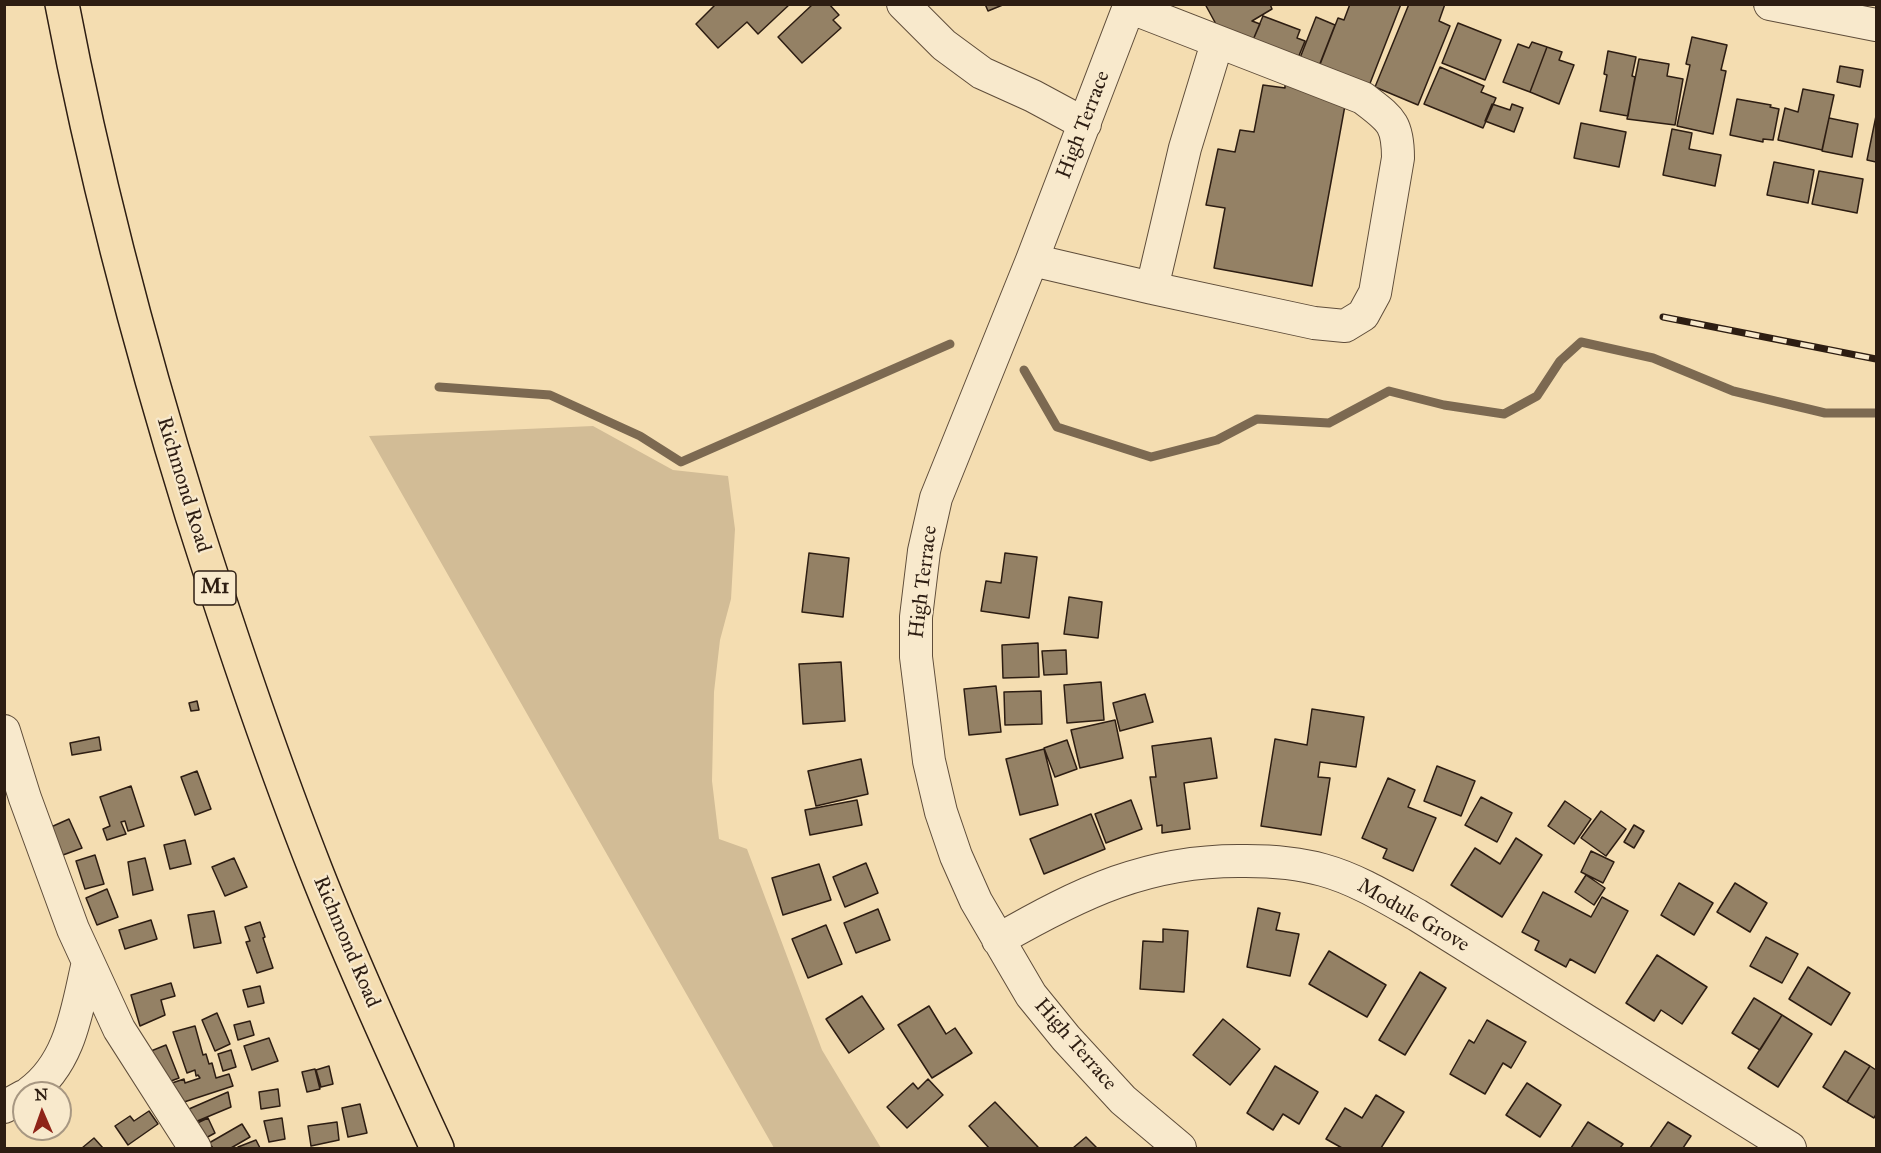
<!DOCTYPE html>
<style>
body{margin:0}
#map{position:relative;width:1881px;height:1153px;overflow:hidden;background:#f4ddb1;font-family:"IM FELL Great Primer",serif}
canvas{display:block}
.frame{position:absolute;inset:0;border:6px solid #2d1d12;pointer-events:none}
.north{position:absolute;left:12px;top:1081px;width:60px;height:60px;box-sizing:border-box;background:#f8e9cc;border:2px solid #a79782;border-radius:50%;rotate:358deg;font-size:16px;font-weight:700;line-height:24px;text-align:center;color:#2d1d12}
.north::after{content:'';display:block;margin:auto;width:21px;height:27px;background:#8f2418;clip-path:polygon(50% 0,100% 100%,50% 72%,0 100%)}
</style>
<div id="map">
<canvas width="1881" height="1153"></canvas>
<div class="frame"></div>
<div class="north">N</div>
</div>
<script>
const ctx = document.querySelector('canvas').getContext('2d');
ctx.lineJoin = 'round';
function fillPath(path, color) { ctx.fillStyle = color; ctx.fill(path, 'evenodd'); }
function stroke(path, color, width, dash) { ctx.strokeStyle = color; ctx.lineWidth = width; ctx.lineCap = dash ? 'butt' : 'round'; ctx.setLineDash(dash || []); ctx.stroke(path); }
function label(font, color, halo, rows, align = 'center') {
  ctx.font = font + ' "IM FELL Great Primer",serif'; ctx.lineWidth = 4.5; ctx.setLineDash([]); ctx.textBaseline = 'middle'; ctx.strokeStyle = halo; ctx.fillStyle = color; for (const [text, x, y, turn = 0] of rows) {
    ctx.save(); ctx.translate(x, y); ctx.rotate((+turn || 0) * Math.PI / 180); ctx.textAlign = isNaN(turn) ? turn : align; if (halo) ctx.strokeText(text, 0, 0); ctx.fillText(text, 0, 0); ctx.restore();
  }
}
const green = new Path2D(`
 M593,426L673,470L728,476L735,529L731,599L720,640L714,692L712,781L719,839L747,849L822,1050L881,1148H774L369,436Z`);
const stream = new Path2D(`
 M1024,370L1057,427L1151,457L1217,440L1257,419L1329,423L1389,391L1444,405L1504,414L1537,396L1560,361L1581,342L1653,358L1733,391L1825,413H1876
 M439,387L550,395L640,436L681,462L950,344`);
const building = new Path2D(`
 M716,4H790L758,34L747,22L718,48L696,24Z
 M813,4H829L839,15L833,20L841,28L802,63L778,37Z
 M985,4H1005L988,11Z
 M1205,4H1270L1272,9L1252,21L1260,24L1253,40L1217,26Z
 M1350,4H1401L1369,86L1319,67L1338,18L1344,20Z
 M1409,4H1445L1439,21L1450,26L1418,105L1375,87Z
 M1263,16L1300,30L1297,38L1305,41L1298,58L1253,40Z
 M1316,17L1335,25L1319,66L1300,58Z
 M1458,23L1501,40L1485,80L1442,63Z
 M1692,37L1727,45L1721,70L1726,71L1713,134L1677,126L1690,65L1686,64Z
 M1532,42L1547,47L1530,92L1503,82L1518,44L1529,48Z
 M1547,47L1562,52L1559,60L1574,65L1559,104L1530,92Z
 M1608,51L1636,57L1632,76L1635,77L1628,116L1600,111L1607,75L1604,74Z
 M1639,59L1669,64L1667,76L1683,79L1675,125L1627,119Z
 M1840,66L1863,70L1860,87L1837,82Z
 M1440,67L1484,86L1481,92L1496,98L1483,128L1424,104Z
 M1285,84L1346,100L1312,286L1214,268L1225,208L1206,205L1218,149L1235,152L1240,130L1254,132L1263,85L1285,88Z
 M1803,89L1834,95L1822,150L1778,140L1785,108L1798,112Z
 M1737,99L1771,105L1770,107L1779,109L1773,140L1763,139V142L1730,135Z
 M1492,104L1510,110L1512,104L1523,108L1514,132L1485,121Z
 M1876,116V162L1867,160Z
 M1829,118L1858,124L1852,157L1822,151Z
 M1581,123L1626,132L1619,167L1574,158Z
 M1672,129L1692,133L1689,149L1721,155L1715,186L1663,175Z
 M1774,162L1814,170L1808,203L1767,195Z
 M1819,171L1863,179L1857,213L1812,204Z
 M809,553L849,558L843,617L802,612Z
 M1005,553L1037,557L1029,618L981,611L986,581L1001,583Z
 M1069,597L1102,602L1098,638L1064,634Z
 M1038,643L1039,677L1003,678L1002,645Z
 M1066,650L1067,674L1044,675L1042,651Z
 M841,662L845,721L803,724L799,664Z
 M1101,682L1104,720L1067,723L1064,685Z
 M996,686L1001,732L969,735L964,689Z
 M1041,691L1042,724L1005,725L1004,692Z
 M1145,694L1153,722L1120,731L1113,703Z
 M197,701L199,710L191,711L189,703Z
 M1312,709L1364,717L1356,767L1320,762L1318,777L1330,778L1321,835L1261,826L1275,739L1307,745Z
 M1115,720L1123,758L1080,768L1071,730Z
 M99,737L101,750L72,755L70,743Z
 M1211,738L1217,778L1184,783L1190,829L1162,833V825L1157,826L1150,777H1156L1152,746Z
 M1067,740L1077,769L1055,777L1044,748Z
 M1044,749L1058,805L1020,815L1006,759Z
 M861,759L868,794L816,806L808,771Z
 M1437,766L1475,781L1461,816L1424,801Z
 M197,771L211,809L195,815L181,777Z
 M1388,778L1415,790L1408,807L1436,818L1413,871L1383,858L1387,849L1362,838Z
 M131,786L144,826L128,831L125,821L121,822L126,834L107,840L103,829L110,826L100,797Z
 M1481,797L1512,813L1497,842L1465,825Z
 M857,800L862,825L810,835L805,810Z
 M1131,800L1142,829L1106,843L1095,814Z
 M1565,801L1591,819L1574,844L1548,826Z
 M1601,811L1626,829L1606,856L1581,838Z
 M1091,814L1105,849L1044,874L1030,839Z
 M69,819L82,848L63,855L51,827Z
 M1634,825L1644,831L1634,848L1624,842Z
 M1516,838L1542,855L1502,917L1451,885L1475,848L1500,864Z
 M185,840L191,864L170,869L164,845Z
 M1591,851L1614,862L1603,883L1581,872Z
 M95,855L104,884L85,889L76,861Z
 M145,858L153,890L133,895L128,862Z
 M234,858L247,887L225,896L212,867Z
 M866,863L878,893L845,907L833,877Z
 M819,864L831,900L783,915L772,878Z
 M1586,875L1605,888L1594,905L1575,892Z
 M1679,883L1713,903L1694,935L1661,915Z
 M1735,883L1767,903L1750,932L1717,912Z
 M107,889L118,917L97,925L86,898Z
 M1543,892L1591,917L1602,897L1628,911L1595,973L1570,959L1566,967L1535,950L1539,941L1522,932Z
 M1258,908L1280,913L1276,930L1299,934L1290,976L1247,967Z
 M878,909L890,940L856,953L844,923Z
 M214,911L221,943L194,948L188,915Z
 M151,920L157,939L125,949L119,930Z
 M260,922L265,937L263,938L273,968L257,973L246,942L250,941L245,927Z
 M826,925L842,964L808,978L792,939Z
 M1163,929L1188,931L1184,992L1140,989L1143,941L1163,942Z
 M1766,937L1798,954L1782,983L1750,966Z
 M1329,951L1386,985L1367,1017L1309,984Z
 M1657,955L1707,987L1682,1024L1661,1010L1654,1021L1626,1003Z
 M1808,967L1850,993L1831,1025L1789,999Z
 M1420,972L1446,988L1405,1055L1379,1040Z
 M171,983L175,996L161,1000L165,1015L140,1026L131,995Z
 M260,986L264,1003L248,1007L243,990Z
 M862,996L884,1029L849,1053L826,1019Z
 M1754,998L1782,1015L1760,1050L1732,1033Z
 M929,1006L946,1034L955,1028L972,1053L932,1078L898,1025Z
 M217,1013L230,1044L215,1051L202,1020Z
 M1782,1015L1812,1034L1778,1087L1748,1068Z
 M1223,1019L1260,1049L1230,1085L1193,1055Z
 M1487,1020L1526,1042L1511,1068L1503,1063L1485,1094L1450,1074L1469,1040L1474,1043Z
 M250,1021L254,1035L238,1040L234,1025Z
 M195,1026L203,1055L206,1054L209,1064L212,1063L216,1078L229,1074L233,1086L178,1104L172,1083L184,1079L185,1083L200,1078L198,1075L196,1076L195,1070L187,1073L173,1032Z
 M269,1038L278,1061L252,1070L244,1046Z
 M166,1045L179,1078L163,1084L151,1051Z
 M231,1050L236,1067L223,1071L218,1054Z
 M1845,1051L1870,1066L1847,1102L1823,1087Z
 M329,1066L333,1084L321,1087L316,1070Z
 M1275,1066L1318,1092L1299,1124L1283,1114L1273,1130L1247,1113Z
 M1870,1066L1876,1070V1114L1874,1118L1847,1102Z
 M315,1069L320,1089L307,1092L302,1072Z
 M928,1079L943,1095L907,1128L887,1107L913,1083L918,1089Z
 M1527,1083L1561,1105L1540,1137L1506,1115Z
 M278,1089L280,1106L261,1109L259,1092Z
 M228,1092L231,1107L195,1122L189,1109Z
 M1376,1095L1404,1112L1381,1148H1342L1326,1139L1345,1108L1362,1118Z
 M995,1102L1038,1147L1036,1148H989L969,1126Z
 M360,1104L367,1133L348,1137L342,1108Z
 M149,1111L158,1124L128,1145L115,1126L130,1116L134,1121Z
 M208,1118L215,1133L204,1139L193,1125Z
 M282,1118L285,1139L269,1142L264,1121Z
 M337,1122L339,1140L311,1146L308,1126Z
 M1588,1122L1623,1144L1620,1148H1571Z
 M1668,1122L1691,1136L1683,1148H1650Z
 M242,1124L250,1137L231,1148H213L209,1143Z
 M1086,1137L1097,1148H1073Z
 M94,1138L103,1148H82Z
 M256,1140L260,1148H238V1147Z`);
const minor = new Path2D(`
 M903,4L944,45L982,73L1033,96L1085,124
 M1130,4L1032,260L936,498L924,551L916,617V657L929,761L941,812L956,856L976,901L1031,995L1066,1038L1123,1100L1180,1148
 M1770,4L1876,25
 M1032,260L1152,288L1314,323L1345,326L1363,315L1375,293L1398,158C1398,122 1390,119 1363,98L1129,7
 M1152,288L1185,148L1217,43
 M4,731L25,798L73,929L119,1029L195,1148
 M998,940C1080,893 1149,859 1246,861C1272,861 1298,863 1323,870C1356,879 1387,898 1417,915L1790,1148
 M29,1093C71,1063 77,1009 88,962
 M4,1107L24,1096`);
const highway = new Path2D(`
 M62,4C95,177 140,347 192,515C230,635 270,754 316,871C353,965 395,1057 437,1148`);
const rail = new Path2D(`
 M1663,317L1876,359`);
const shields = [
 [215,588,42]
];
const shieldNames = [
 ["M1",215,588]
];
const streetNames = [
 ["High Terrace",1084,125,-69],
 ["Richmond Road",183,485,73],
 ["High Terrace",924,582,-83],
 ["Module Grove",1413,916,30],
 ["Richmond Road",346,942,67],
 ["High Terrace",1075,1045,49]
];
fillPath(green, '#d2bc96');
stroke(stream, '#7c6951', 9);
fillPath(building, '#948165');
stroke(building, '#2d1d12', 1.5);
stroke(minor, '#5f4d3a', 34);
stroke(highway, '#2d1d12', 36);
stroke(minor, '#f8e9cc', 32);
stroke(highway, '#f4ddb1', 33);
stroke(rail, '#2d1d12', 7);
stroke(rail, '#f8e9cc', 4.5, [14]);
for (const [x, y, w] of shields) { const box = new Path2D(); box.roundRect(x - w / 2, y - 17, w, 34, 4.5); ctx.fillStyle = '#f8e9cc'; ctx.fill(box); stroke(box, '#2d1d12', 1.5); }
label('bold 20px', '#2d1d12', null, shieldNames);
label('21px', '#2d1d12', '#f8e9cc', streetNames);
</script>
